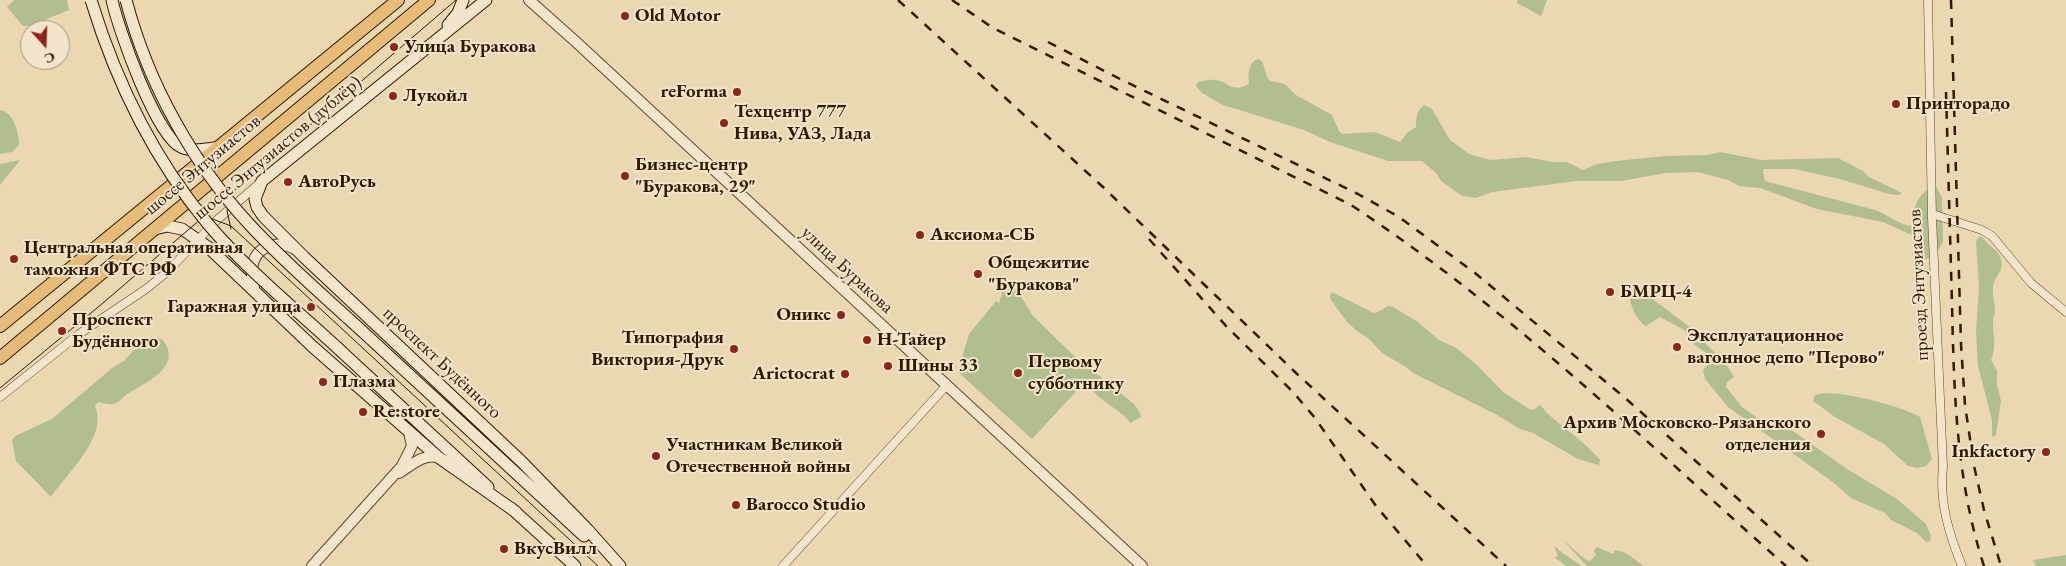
<!DOCTYPE html>
<meta charset="utf-8">
<style>
body{margin:0}
#map{position:relative;width:2066px;height:566px;overflow:hidden;background:#ebd7b0;font-family:"EB Garamond",serif}
canvas{display:block}
.north{position:absolute;left:20px;top:20px;width:50px;height:50px;box-sizing:border-box;background:#f2e5cc;border:1px solid #a5937a;border-radius:50%;rotate:160deg;font-size:14px;font-weight:700;line-height:20px;text-align:center;color:#311900}
.north::after{content:'';display:block;margin:auto;width:18px;height:22px;background:#8f2418;clip-path:polygon(50% 0,100% 100%,50% 72%,0 100%)}
</style>
<div id="map">
<canvas width="2066" height="566"></canvas>
<div class="north">С</div>
</div>
<script>
const ctx = document.querySelector('canvas').getContext('2d');
ctx.lineJoin = 'round';
function fillPath(path, color) { ctx.fillStyle = color; ctx.fill(path, 'evenodd'); }
function stroke(path, color, width, dash) { ctx.strokeStyle = color; ctx.lineWidth = width; ctx.lineCap = dash ? 'butt' : 'round'; ctx.setLineDash(dash || []); ctx.stroke(path); }
function label(font, color, halo, rows, align = 'center') {
  ctx.font = font + ' "EB Garamond",serif'; ctx.lineWidth = 4; ctx.setLineDash([]); ctx.textBaseline = 'middle'; ctx.strokeStyle = halo; ctx.fillStyle = color; for (const [text, x, y, turn = 0] of rows) {
    ctx.save(); ctx.translate(x, y); ctx.rotate((+turn || 0) * Math.PI / 180); ctx.textAlign = isNaN(turn) ? turn : align; if (halo) ctx.strokeText(text, 0, 0); ctx.fillText(text, 0, 0); ctx.restore();
  }
}
const green = new Path2D(`
 M14,0H67L69,10L47,19L36,26H23L7,7Z
 M1517,0H1547L1541,16L1517,3Z
 M1258,59L1262,61L1268,79L1271,81L1285,84L1296,95L1332,115L1339,131L1342,134L1375,132L1400,142L1408,132L1416,127C1416,118 1416,111 1424,105L1432,109L1450,140L1469,154L1490,160L1526,157L1553,162H1567L1583,170L1597,164L1616,161L1665,156L1708,155L1720,152L1761,160L1838,158L1863,171L1869,177L1902,193L1898,195L1889,194L1840,179L1794,169H1764L1763,172L1765,181L1875,210C1890,215 1900,227 1916,226C1909,211 1920,189 1936,186L1942,198L1943,241C1939,252 1929,261 1917,261L1912,254L1918,242L1916,237L1883,222L1817,209L1760,188L1739,186L1728,180L1698,172L1666,173L1621,181H1576L1492,192L1476,198L1462,196L1441,181L1436,173L1422,161H1388L1330,142L1304,130L1223,105L1202,93L1196,86L1198,82C1203,81 1209,79 1215,80C1228,81 1232,94 1249,84C1248,75 1248,62 1258,59Z
 M0,110C14,112 19,133 19,145L12,152L0,154Z
 M20,160L0,185V164Z
 M1981,236C1986,243 1999,251 2001,259C2005,271 1994,276 1993,287C1992,295 1995,302 1995,310C1995,314 1993,318 1993,322C1993,336 1997,346 1991,360L1997,371V385L2001,401L1996,435L1992,437V420L1978,366L1976,332L1979,287L1976,243L1977,239Z
 M1004,280L1008,281L1020,295L1033,316L1071,353L1134,404L1140,413L1141,417L1130,423C1123,412 1109,406 1099,397C1093,392 1089,383 1082,381L1083,384L1032,439L958,372L969,334L996,301L999,303L1002,293L1001,283Z
 M1638,291L1650,297L1691,328L1727,366L1734,377L1727,382L1726,387L1742,407L1756,417L1793,431L1847,469L1897,499L1926,524L1931,536L1930,541L1926,542L1917,533L1891,520L1885,513L1851,498L1834,483L1728,407L1705,379L1703,370L1708,364L1709,355L1695,345L1684,330L1660,317L1646,326C1638,322 1632,309 1630,300L1634,293Z
 M1332,292L1374,313L1378,312L1388,306L1393,307L1418,322L1439,340L1456,348L1477,365L1503,392L1529,409L1533,410L1540,405C1544,408 1545,412 1548,414C1566,430 1585,442 1600,460L1599,465L1578,459L1533,433L1520,429L1497,415L1413,373L1406,367L1382,353L1369,339L1357,331L1347,322L1331,300L1330,296Z
 M153,338L162,339C185,367 144,383 126,395C121,399 118,403 113,404C108,405 103,403 98,402L95,406C108,437 68,472 51,497L16,461L12,440L15,436L52,419L112,368L124,361L133,351Z
 M1818,394C1841,390 1900,406 1920,417L1932,459L1926,466L1917,468L1908,466L1884,444L1835,417L1813,401L1814,396Z
 M1562,539L1586,560L1590,561L1596,555L1594,550L1597,547L1613,554L1615,550C1628,552 1633,558 1643,566H1587Z
 M1554,545L1561,552L1582,566H1566L1554,557H1558Z
 M2066,555V566H2036L2033,560Z`);
const minor = new Path2D(`
 M1928,0L1932,218L1943,467C1939,502 1949,534 1962,566
 M1932,214L1982,230L1992,236L2031,283L2066,312
 M0,397L79,334L146,289L167,272L217,220L261,182
 M783,566L946,386`);
const tertiary = new Path2D(`
 M529,0L575,41L1142,566
 M255,292C253,284 251,276 252,268C255,245 278,240 295,249
 M399,473C412,465 422,454 438,457
 M312,566L402,466L412,446L409,432`);
const secondary = new Path2D(`
 M112,0C118,28 156,136 181,147C192,152 207,149 219,147
 M486,0L262,181L255,199L257,207L263,216L304,257L522,462L588,530L620,566
 M448,25L458,13L463,0
 M155,229L167,226L182,229L208,247L312,346L438,457L516,512
 M362,331L584,536
 M343,353L488,487
 M511,508L575,566`);
const primary = new Path2D(`
 M0,326L398,0
 M0,358L429,0`);
const tram = new Path2D(`
 M230,193L227,211L231,229
 M198,220L210,218L231,226L598,566
 M0,388L103,303L456,0`);
const rail = new Path2D(`
 M898,0L1103,187L1296,373L1506,566
 M952,0L993,28L1351,205C1509,309 1645,441 1786,566
 M1951,0L1961,344L1965,405L1974,466L1984,510L2001,566
 M1048,42L1120,79L1358,194L1399,217L1475,273L1624,397L1813,566
 M1946,92C1948,162 1950,233 1952,304C1954,393 1956,480 1984,566
 M1149,239L1227,327L1293,392L1315,418L1376,506L1427,566`);
const secondaryBridge = new Path2D(`
 M91,0C116,82 153,158 208,224C247,270 299,312 343,353
 M126,0C148,83 191,161 249,224C284,262 324,296 362,331`);
const markers = [
 [625,16,5,"#8f2418"],
 [394,47,5,"#8f2418"],
 [737,92,5,"#8f2418"],
 [393,96,5,"#8f2418"],
 [1896,104,5,"#8f2418"],
 [724,123,5,"#8f2418"],
 [625,176,5,"#8f2418"],
 [288,182,5,"#8f2418"],
 [920,235,5,"#8f2418"],
 [14,259,5,"#8f2418"],
 [978,274,5,"#8f2418"],
 [1610,292,5,"#8f2418"],
 [311,307,5,"#8f2418"],
 [841,315,5,"#8f2418"],
 [62,331,5,"#8f2418"],
 [867,340,5,"#8f2418"],
 [1677,347,5,"#8f2418"],
 [734,349,5,"#8f2418"],
 [888,366,5,"#8f2418"],
 [1018,373,5,"#8f2418"],
 [845,374,5,"#8f2418"],
 [323,382,5,"#8f2418"],
 [363,412,5,"#8f2418"],
 [1821,434,5,"#8f2418"],
 [2046,452,5,"#8f2418"],
 [656,456,5,"#8f2418"],
 [736,505,5,"#8f2418"],
 [504,549,5,"#8f2418"]
];
const poiNames = [
 ["Old Motor",635,16],
 ["Улица Буракова",404,47],
 ["reForma",727,92,"right"],
 ["Лукойл",403,96],
 ["Принторадо",1906,104],
 ["Техцентр 777",734,112],
 ["Нива, УАЗ, Лада",734,134],
 ["Бизнес-центр",635,165],
 ["\"Буракова, 29\"",635,187],
 ["АвтоРусь",298,182],
 ["Аксиома-СБ",930,235],
 ["Центральная оперативная",24,248],
 ["таможня ФТС РФ",24,270],
 ["Общежитие",988,263],
 ["\"Буракова\"",988,285],
 ["БМРЦ-4",1620,292],
 ["Гаражная улица",301,307,"right"],
 ["Оникс",831,315,"right"],
 ["Проспект",72,320],
 ["Будённого",72,342],
 ["Эксплуатационное",1687,336],
 ["вагонное депо \"Перово\"",1687,358],
 ["Типография",724,338,"right"],
 ["Виктория-Друк",724,360,"right"],
 ["Н-Тайер",877,340],
 ["Первому",1028,362],
 ["субботнику",1028,384],
 ["Шины 33",898,366],
 ["Arictocrat",835,374,"right"],
 ["Плазма",333,382],
 ["Re:store",373,412],
 ["Архив Московско-Рязанского",1811,423,"right"],
 ["отделения",1811,445,"right"],
 ["Участникам Великой",666,445],
 ["Отечественной войны",666,467],
 ["Inkfactory",2036,452,"right"],
 ["Barocco Studio",746,505],
 ["ВкусВилл",514,549]
];
const streetNames = [
 ["шоссе Энтузиастов (дублёр)",278,148,-40],
 ["шоссе Энтузиастов",203,165,-40],
 ["улица Буракова",847,270,43],
 ["проезд Энтузиастов",1919,285,-93],
 ["проспект Будённого",442,363,43]
];
fillPath(green, '#b1bf90');
stroke(minor, '#60482c', 9);
stroke(tertiary, '#60482c', 12);
stroke(secondary, '#311900', 13);
stroke(primary, '#311900', 14);
stroke(minor, '#f2e5cc', 8);
stroke(tertiary, '#f2e5cc', 10);
stroke(secondary, '#f2e5cc', 11);
stroke(primary, '#e6bc78', 12);
stroke(tram, '#311900', 1);
stroke(rail, '#311900', 2.5, [9, 9]);
stroke(secondaryBridge, '#311900', 13, []);
stroke(secondaryBridge, '#f2e5cc', 11);
for (const [x, y, r, color] of markers) { const dot = new Path2D(); dot.arc(x, y, r, 0, 2 * Math.PI); ctx.fillStyle = color; ctx.fill(dot); stroke(dot, '#f2e5cc', 2); }
label('bold 19px', '#311900', '#f2e5cc', poiNames, 'left');
label('19px', '#311900', '#f2e5cc', streetNames);
</script>
